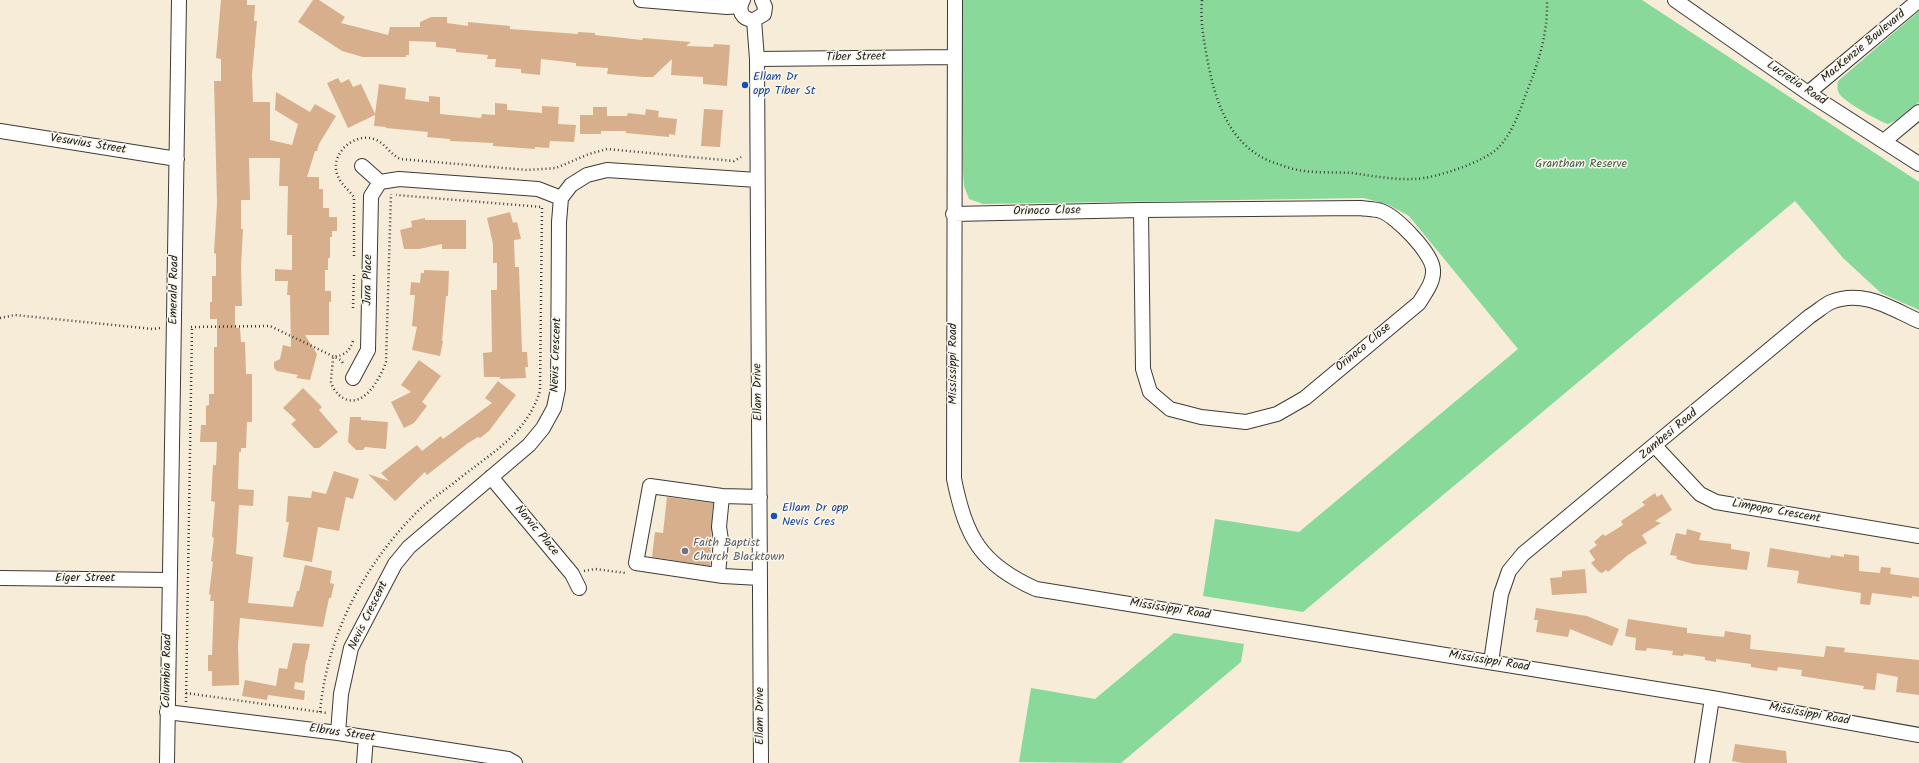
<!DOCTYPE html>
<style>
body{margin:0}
canvas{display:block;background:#f6ecd7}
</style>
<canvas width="1919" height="763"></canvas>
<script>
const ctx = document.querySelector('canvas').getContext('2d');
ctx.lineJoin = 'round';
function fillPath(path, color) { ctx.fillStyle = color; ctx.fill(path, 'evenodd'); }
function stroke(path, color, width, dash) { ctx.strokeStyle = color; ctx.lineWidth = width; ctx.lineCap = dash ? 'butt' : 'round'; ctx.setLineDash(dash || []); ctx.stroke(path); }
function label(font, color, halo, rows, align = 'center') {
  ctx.font = font + ' Kalam,sans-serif'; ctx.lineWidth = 3; ctx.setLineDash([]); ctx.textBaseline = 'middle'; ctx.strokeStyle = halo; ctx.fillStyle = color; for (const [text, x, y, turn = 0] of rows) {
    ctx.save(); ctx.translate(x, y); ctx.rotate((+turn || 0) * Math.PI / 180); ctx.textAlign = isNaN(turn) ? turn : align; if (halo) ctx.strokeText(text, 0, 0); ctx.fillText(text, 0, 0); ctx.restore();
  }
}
const green = new Path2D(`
 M960,0H1642L1919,182V310L1881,293L1843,258L1795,201L1303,612L1203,596L1215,519L1299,532L1518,349L1409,216L1389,205L1364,198L983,204L969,199L964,186L963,170Z
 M1919,11V102L1897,120L1888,124C1878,121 1848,103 1841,96C1837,91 1837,87 1838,81Z
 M1174,633L1244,644L1241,662L1121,763L1019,762L1031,688L1095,699Z`);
const building = new Path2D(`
 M221,0H247V5H255L254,21H257L252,75L253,102H270V140L292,145L298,124L275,110L276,92L310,112L315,104L336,116L319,144L317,151H315L307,177H319V189H323V208H329V217H337V231H332V237H330V258H328V270H325V291H331V302H329V335H305L317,354L310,380L296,378L298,375L277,371L274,368V362L280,359L283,345L291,347L290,295H287L288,281H275V269L292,270V235H287L288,186H279L280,158H249L250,200H241V229H243L241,266L242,306H235V328H240L241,342H245L246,374H252V422H247L246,448H241V452H239L238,489L254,490L253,506L239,505L236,554L253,557L248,603L293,607L297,591H299L305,565L332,571L330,583L334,584L331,598H329L323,627L240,618L238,646L239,685L212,686V671H208V655H212L214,601H210L211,595L209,594L213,562L211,561L214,538L212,537L215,502L211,501L213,465H216L217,442H200L201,425H206V406L209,405V394H214V347H217V319H210V302H212V276H216V254L214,253L217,203L214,81H221V59L216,58Z
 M313,0H319L345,17L341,23L388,35L390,27H420V22L431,17H447V23L468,26V22L510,26V29L578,34V32L595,33V35L642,40L643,38L691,42L686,46L713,47L714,44L730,45L727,86L703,84V77L671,75L672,59L653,77H645L607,74L608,68L576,66V63L541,59L540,75L521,73V69L495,67L496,59H487L488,55L456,52V49L436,47V42L409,41V55H406V57H363L342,51L298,22Z
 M338,78L341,83L349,79L353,87L361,84L375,114L379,84L406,88L405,99L429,102V96L440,97V114L481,118L482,114L495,115V103L507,104V110L542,113V106L559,107L558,124L576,125L574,142L550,141L549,148L535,147V149L493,146V143L450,141V139L427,137L428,132L386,128V127L374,126L375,115L348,128L327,83Z
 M593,107H607V116H627L628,113L645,115L646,109L659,111L658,117L677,119L675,135L669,134V137L626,133V131H601V134H580V115H593Z
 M704,109L723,110L720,147L701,146Z
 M510,212L513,223L517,222L521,239L514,240L515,267H519L522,352H527L528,367H525L526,378L499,379L501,377H484L483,353L492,352L491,290H497V263H493V244L487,218Z
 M425,218V220H466V249H442V244L419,249H404L400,230L412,227L411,221Z
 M424,270L449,271L448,296H446L442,341H443L440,356L412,350L417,327L412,326L415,295H410L411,282L420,283L421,273H424Z
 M419,360L441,376L422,402L427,406L414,423L404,428L391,402L411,392L401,385Z
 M498,381L516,395L489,431L480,438L478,437L468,443L427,475L425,472L395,501L368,474L389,481L381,473L417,445L422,451L441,436L443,439L492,403L485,398Z
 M303,388L322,407L319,410L338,432L319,448H314L291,424L296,420L283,408Z
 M350,417H361V420L388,422L386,449L365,447L363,450H356L348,442Z
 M334,471L359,479L353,499L346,497L339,531L318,527L312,562L283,557L289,522H286L288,496L311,498L312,491L326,494Z
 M1655,493L1657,497L1662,494L1672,510L1655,521L1661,523L1642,535L1647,543L1628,555L1608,572L1606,570L1602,573L1599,572L1591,563L1595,560L1589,551L1597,545L1594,542L1603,534L1605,536L1623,525L1621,521L1645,505L1642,502Z
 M667,497L713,503L710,566L652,557L655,532L663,533Z
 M1687,529L1701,533L1699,540L1731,544V549L1750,552L1747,570L1693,564L1676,559L1677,556L1670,555L1676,533L1686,535Z
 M1770,548L1830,558L1831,555L1844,557V554L1859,556V571L1880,573L1881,567L1891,568L1890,574L1919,578V597L1912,596V598L1872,593L1870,605L1860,604L1861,593L1797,583L1799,571L1767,567Z
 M1585,569L1587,593L1552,595L1550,578L1562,577V571Z
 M1536,608L1587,616L1619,629L1612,646L1570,629L1568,637L1536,632L1538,620H1534Z
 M1628,619L1687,628V633L1724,637L1725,631L1751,635L1750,649L1824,657L1826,646L1845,648L1844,652L1919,660V695L1896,692L1898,677L1877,673L1875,690L1863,689L1864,686L1801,676L1802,670L1778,667L1777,671L1751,667V664L1716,659V662L1705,660V657L1684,654L1683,656L1672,655L1673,651L1647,648L1646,651L1635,650L1636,638L1625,636Z
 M293,643L310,644L307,660H306L303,683L295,682L294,689L305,691L304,700L268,695L267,700L242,696L245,680L276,686L279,668L287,669Z
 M1735,744L1786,751L1787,763H1743L1732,761Z`);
const path = new Path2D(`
 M1202,0C1200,22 1204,41 1208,63C1216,104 1231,148 1275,163C1284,166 1294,170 1304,171C1320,173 1336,172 1352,173C1373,176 1394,180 1415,179C1436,178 1485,162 1499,147C1513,132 1520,110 1527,91C1539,61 1548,33 1547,0
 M354,256V197C347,188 337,181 336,169C334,150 356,133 374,139C385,143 390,154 400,159L527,170L556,168L589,154L607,149L734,161L741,157
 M353,308L354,275
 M0,318L15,315L153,329L160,328
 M191,327L270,326L341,360L344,365
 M353,341C349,352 345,355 333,357C333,365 331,374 331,382C332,387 336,392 339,395C361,414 380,379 386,362L391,194
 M584,571L595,569L626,573
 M186,693L327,713
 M186,702L192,327
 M320,712C327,637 361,570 413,516C425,503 441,493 455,482C489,454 526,436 540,391L542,207L396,195`);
const minor = new Path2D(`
 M641,0L727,7L740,6
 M743,0C737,10 742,20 754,20L764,14L765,7L762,0
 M955,0L954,479C966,537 980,564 1036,589L1712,698L1919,735
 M1675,0L1808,93L1919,164
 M754,20L757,59L761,763
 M757,59L955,57
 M1808,93L1919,0
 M0,131L177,159
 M1884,141L1919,112
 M362,166L380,182L399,179L538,189L561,198
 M953,214L1141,210L1360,208C1367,209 1375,209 1381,211C1396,216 1433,254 1433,270C1434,282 1425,293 1419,303L1305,398L1277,414L1246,422L1201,417L1170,409L1150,392L1143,369L1141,210
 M353,378L368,350L371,196L380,182
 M1655,446L1700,494L1716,502L1919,536
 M491,477L572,574L579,588
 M760,497L722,496L650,486L636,563L723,576L760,578
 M718,575L721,540L719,527L722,496
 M0,578L170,580
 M1491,662L1501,594L1509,571L1523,554L1810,316C1817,312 1824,305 1831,302C1863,289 1890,308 1919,321
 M167,712L338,733L508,759L515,763
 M338,733L341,694L351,648L395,564L409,547L529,445L543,428L554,408L558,389L559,222L561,198L571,185L587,175L607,170L757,180
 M167,763L179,0
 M364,763L366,737
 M1702,763L1712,698`);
const markers = [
 [745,85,4,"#1a4fb4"],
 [774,516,4,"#1a4fb4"],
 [685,551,4,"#6b7280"]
];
const streetNames = [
 ["MacKenzie Boulevard",1864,47,-40],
 ["Tiber Street",856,58,-1],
 ["Lucretia Road",1796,84,34],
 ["Vesuvius Street",88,145,9],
 ["Orinoco Close",1047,212,-1],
 ["Jura Place",369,280,-89],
 ["Emerald Road",175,290,-89],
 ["Orinoco Close",1364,348,-40],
 ["Nevis Crescent",557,355,-88],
 ["Mississippi Road",954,364,-90],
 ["Ellam Drive",759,392,-91],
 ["Zambesi Road",1669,435,-40],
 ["Limpopo Crescent",1776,512,10],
 ["Norvic Place",536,531,50],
 ["Eiger Street",85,579],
 ["Mississippi Road",1170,610,9],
 ["Nevis Crescent",369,616,-64],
 ["Mississippi Road",1489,662,9],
 ["Columbia Road",168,671,-89],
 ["Mississippi Road",1809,715,10],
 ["Ellam Drive",761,716,-90],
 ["Elbrus Street",342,734,8]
];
const transitNames = [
 ["Ellam Dr",753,78],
 ["opp Tiber St",753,92],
 ["Ellam Dr opp",782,509],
 ["Nevis Cres",782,523]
];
const parkNames = [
 ["Grantham Reserve",1581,165]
];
const worshipNames = [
 ["Faith Baptist",693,544],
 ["Church Blacktown",693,558]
];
fillPath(green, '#89da9a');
fillPath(building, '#d8af8c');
stroke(minor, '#3d3b38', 16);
stroke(path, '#3d3b38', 2.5, [1, 3]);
stroke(minor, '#fff', 14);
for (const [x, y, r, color] of markers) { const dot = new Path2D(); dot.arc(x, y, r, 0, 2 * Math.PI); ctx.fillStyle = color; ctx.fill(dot); stroke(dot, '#fbf7ec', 1.5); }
label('12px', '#1c1c1c', '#fbf7ec', streetNames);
label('12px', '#164399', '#fbf7ec', transitNames, 'left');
label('12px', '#425e48', '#fbf7ec', parkNames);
label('12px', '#5b616d', '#fbf7ec', worshipNames, 'left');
</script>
